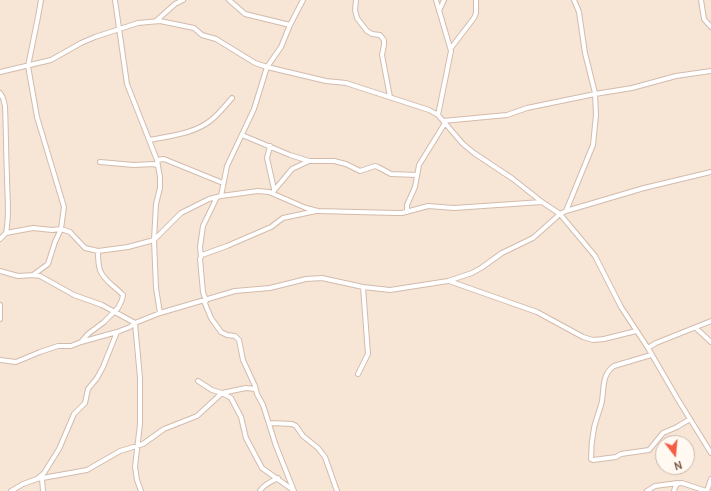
<!DOCTYPE html>
<style>
body{margin:0}
#map{position:relative;width:711px;height:491px;overflow:hidden;background:#fff5e9;font-family:Cabin,sans-serif}
canvas{display:block}
.north{position:absolute;left:655px;top:435px;width:40px;height:40px;box-sizing:border-box;background:#fff9f2;border:1px solid #cbb8ae;border-radius:50%;rotate:164deg;font-size:11px;font-weight:700;line-height:16px;text-align:center;color:#7d5748}
.north::after{content:'';display:block;margin:auto;width:14px;height:18px;background:#f55d42;clip-path:polygon(50% 0,100% 100%,50% 72%,0 100%)}
</style>
<div id="map">
<canvas width="711" height="491"></canvas>
<div class="north">N</div>
</div>
<script>
const ctx = document.querySelector('canvas').getContext('2d');
ctx.lineJoin = 'round';
function fillPath(path, color) { ctx.fillStyle = color; ctx.fill(path, 'evenodd'); }
function stroke(path, color, width, dash) { ctx.strokeStyle = color; ctx.lineWidth = width; ctx.lineCap = dash ? 'butt' : 'round'; ctx.setLineDash(dash || []); ctx.stroke(path); }
const residential = new Path2D(`
 M0,0H711V491H0ZM663,443H687V467H663Z`);
const minor = new Path2D(`
 M229,0L245,14L290,25
 M356,0L355,10L357,18L367,31L372,34L380,35L384,40V45L382,55L390,97
 M436,0L451,51L438,115
 M701,0L704,19L711,27
 M439,11L444,0
 M156,21L175,4L183,0
 M451,48L474,18L476,13V0
 M0,72L51,60L81,43L95,37L138,23L160,21L194,28L202,35L216,39L255,63L267,67L326,81L346,83L429,110L438,115L463,144L474,153L513,179L542,202L560,214L595,256L621,307L648,348L677,398L711,453
 M0,93L3,98L5,106C6,130 6,154 7,177C7,197 10,213 6,233
 M443,121L507,115L527,108L595,94L632,88L676,76L711,71
 M242,135L290,155L309,161H334L346,164L360,171L375,166L378,167L391,174L417,175
 M149,140C169,136 193,134 210,121C218,115 225,106 232,98
 M270,146L267,158L274,189
 M157,160L164,159L223,183
 M100,162L134,165L154,164L158,166
 M272,193L292,169L309,161
 M221,196L227,166L254,109L267,67L281,47L290,25L303,0
 M566,211L593,145L596,115L595,93L585,53L579,12L574,0
 M407,212V205L415,187L419,165L445,123
 M0,239L6,233L33,228L52,230L61,229L70,232L85,248L98,251L128,247L154,240L156,204L160,188V177L157,160L127,84L115,0
 M201,257L200,247L203,226L217,197
 M0,271L18,276L33,275L40,276L74,295L102,305L135,323L160,313L235,291L270,288L306,279L322,278L363,287L390,290L448,281L472,273L481,268L502,253L533,238L560,214L566,211L644,188L711,172
 M33,275L48,264L55,242L61,229L64,207L37,117L28,66L38,17L41,0
 M449,281L537,312L583,337L593,340L604,339L636,331
 M204,301L211,318L221,332L227,335L235,336L239,340L243,360L255,386L257,394L263,405L276,446L294,491
 M206,301L203,292L200,259L202,255L227,246L271,227L283,218L316,211
 M0,305V319
 M160,313L156,288L154,240L181,213L209,199L221,196L258,191L269,192L306,208L318,211L396,213H402L428,206L454,208L542,202
 M135,323L140,378V424L135,467L137,480L141,491
 M696,328L711,342
 M81,342L117,332
 M648,348L656,343L711,321
 M651,355L614,366C602,374 604,388 602,401C600,410 596,419 594,428C592,438 591,449 591,459L593,460L616,457L621,454L649,450L663,433L677,427L690,419
 M0,360L16,362L40,352L58,346H71L81,342L88,334L104,322L118,308L122,300L123,295C120,292 117,289 113,286C99,274 98,269 98,251
 M358,374L368,354L363,287
 M198,381L212,390L222,393L231,398L241,417L246,438L262,468L293,490
 M270,423L292,424L296,426L303,436L318,448L325,457L337,491
 M42,478L43,491
 M37,479L44,473L59,449L74,414L85,403L88,389L97,378L103,367L117,332L130,327L135,323
 M11,491L23,484L37,479L87,470L120,451L143,444L164,429L197,416L222,393L246,388L255,389
 M260,491C264,484 271,482 278,478
 M647,491L655,486L678,483
 M674,491C675,486 676,483 682,483L706,491
 M707,491L711,479`);
fillPath(residential, '#f7e6d6');
stroke(minor, '#d3bbac', 6);
stroke(minor, '#fff', 4);
</script>
